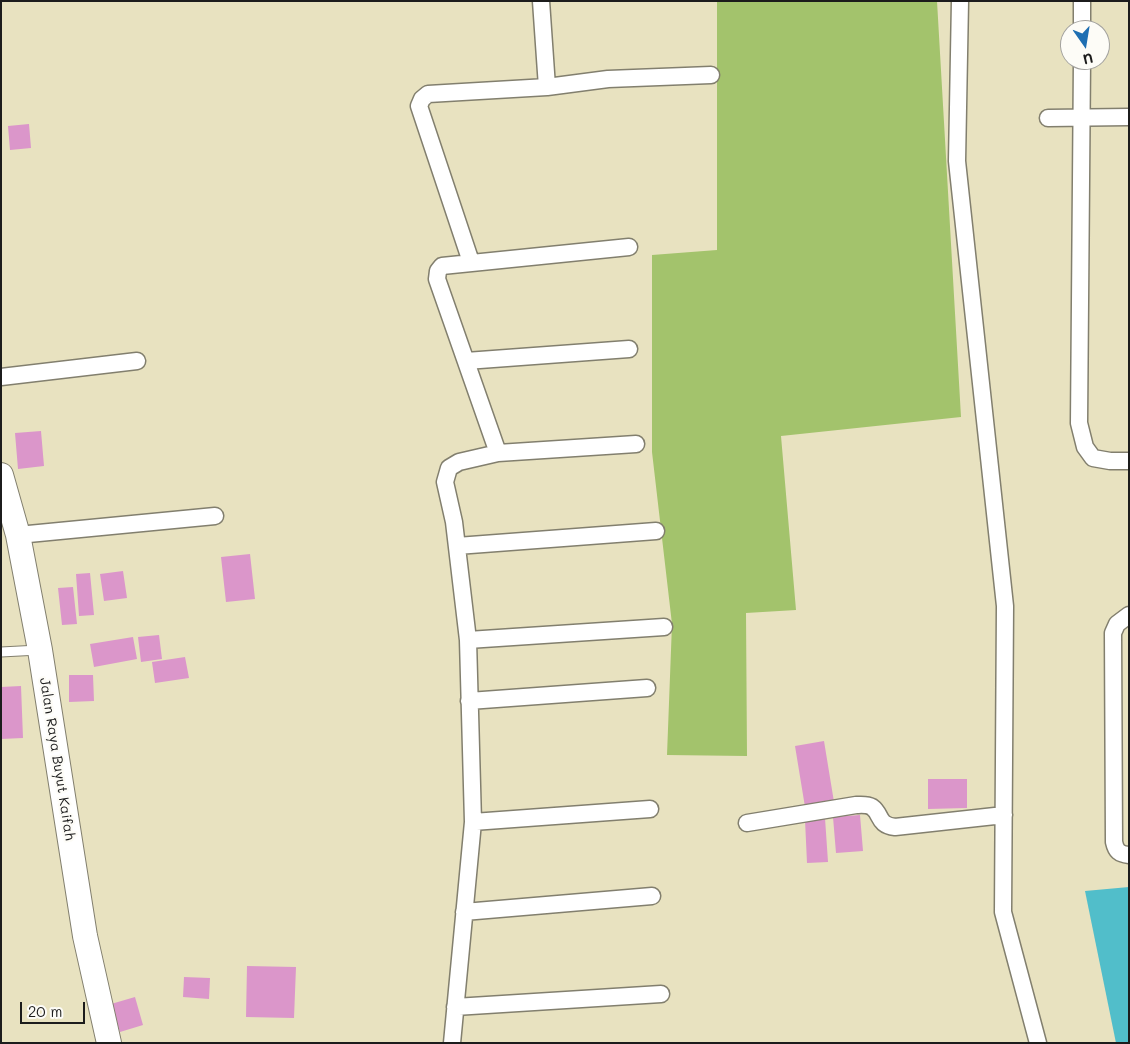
<!DOCTYPE html>
<style>
body{margin:0}
#map{position:relative;width:1130px;height:1044px;overflow:hidden;background:#e8e2c0;font-family:Mali,sans-serif}
canvas{display:block}
.frame{position:absolute;inset:0;border:2px solid #1c1c1c;pointer-events:none}
.north{position:absolute;left:1060px;top:20px;width:50px;height:50px;box-sizing:border-box;background:#fdfcf7;border:1px solid #a3a29f;border-radius:50%;rotate:167deg;font-size:14px;font-weight:700;line-height:20px;text-align:center;color:#1c1c1c}
.north::after{content:'';display:block;margin:auto;width:18px;height:22px;background:#1f6fb2;clip-path:polygon(50% 0,100% 100%,50% 72%,0 100%)}
.scale{position:absolute;left:20px;top:1002px;width:65px;height:22px;box-sizing:border-box;border:2px solid #1c1c1c;border-top:0;padding-left:6px;font-size:15px;line-height:18px;white-space:nowrap;color:#1c1c1c;-webkit-text-stroke:4px #fdfcf7;paint-order:stroke}
</style>
<div id="map">
<canvas width="1130" height="1044"></canvas>
<div class="frame"></div>
<div class="north">U</div>
<div class="scale">20 m</div>
</div>
<script>
const ctx = document.querySelector('canvas').getContext('2d');
ctx.lineJoin = 'round';
function fillPath(path, color) { ctx.fillStyle = color; ctx.fill(path, 'evenodd'); }
function stroke(path, color, width, dash) { ctx.strokeStyle = color; ctx.lineWidth = width; ctx.lineCap = dash ? 'butt' : 'round'; ctx.setLineDash(dash || []); ctx.stroke(path); }
function label(font, color, halo, rows, align = 'center') {
  ctx.font = font + ' Mali,sans-serif'; ctx.lineWidth = 4.5; ctx.setLineDash([]); ctx.textBaseline = 'middle'; ctx.strokeStyle = halo; ctx.fillStyle = color; for (const [text, x, y, turn = 0] of rows) {
    ctx.save(); ctx.translate(x, y); ctx.rotate((+turn || 0) * Math.PI / 180); ctx.textAlign = isNaN(turn) ? turn : align; if (halo) ctx.strokeText(text, 0, 0); ctx.fillText(text, 0, 0); ctx.restore();
  }
}
const green = new Path2D(`
 M717,1H937L961,417L781,436L796,610L746,613L747,756L667,755L672,624L652,452V255L717,250Z`);
const water = new Path2D(`
 M1129,887V1043H1116L1085,891Z`);
const building = new Path2D(`
 M29,124L31,148L10,150L8,126Z
 M41,431L44,466L18,469L15,433Z
 M250,554L255,599L226,602L221,557Z
 M123,571L127,598L104,601L100,574Z
 M90,573L94,615L79,616L76,574Z
 M73,587L77,624L62,625L58,588Z
 M159,635L162,659L141,662L138,637Z
 M133,637L137,659L94,667L90,644Z
 M185,657L189,678L155,683L152,662Z
 M69,675H93L94,701L69,702Z
 M21,686L23,738L1,739V687Z
 M824,741L834,802L805,807L795,746Z
 M928,779H967V808L928,809Z
 M860,815L863,851L836,853L833,817Z
 M825,818L828,862L807,863L805,820Z
 M247,966L296,967L294,1018L246,1017Z
 M184,977L210,978L209,999L183,997Z
 M135,997L143,1025L120,1032L111,1004Z`);
const lane = new Path2D(`
 M1,652L39,650`);
const street = new Path2D(`
 M541,1L547,87
 M960,1L957,161L1005,606L1003,912L1038,1043
 M1082,1V30
 M1082,60L1079,423L1085,447L1093,458L1110,461H1129
 M1048,118L1129,117
 M471,262L419,106L422,99L428,94L547,87L608,79L711,75
 M466,361L629,349
 M1,377L137,361
 M498,453L636,444
 M18,535L215,516
 M457,546L656,531
 M1129,615L1117,624L1113,633L1114,842C1116,851 1119,854 1129,855
 M468,640L664,627
 M469,701L647,688
 M473,822L650,809
 M747,823L856,805C860,805 867,804 872,807C882,814 877,825 895,827L1004,815
 M464,912L652,896
 M455,1007L661,994
 M452,1043L473,822L468,640L454,522L445,482L449,468L459,462L498,453L437,279L438,271L442,266L629,247`);
const secondary = new Path2D(`
 M1,475L18,535L40,650L85,936L109,1043`);
const streetNames = [
 ["Jalan Raya Buyut Kaifah",57,759,81]
];
fillPath(green, '#a3c36c');
fillPath(water, '#51beca');
fillPath(building, '#db96ca');
stroke(lane, '#827f6e', 11);
stroke(street, '#827f6e', 19);
stroke(secondary, '#827f6e', 26);
stroke(lane, '#fff', 9);
stroke(street, '#fff', 16);
stroke(secondary, '#fff', 24);
label('14px', '#1c1c1c', '#fdfcf7', streetNames);
</script>
